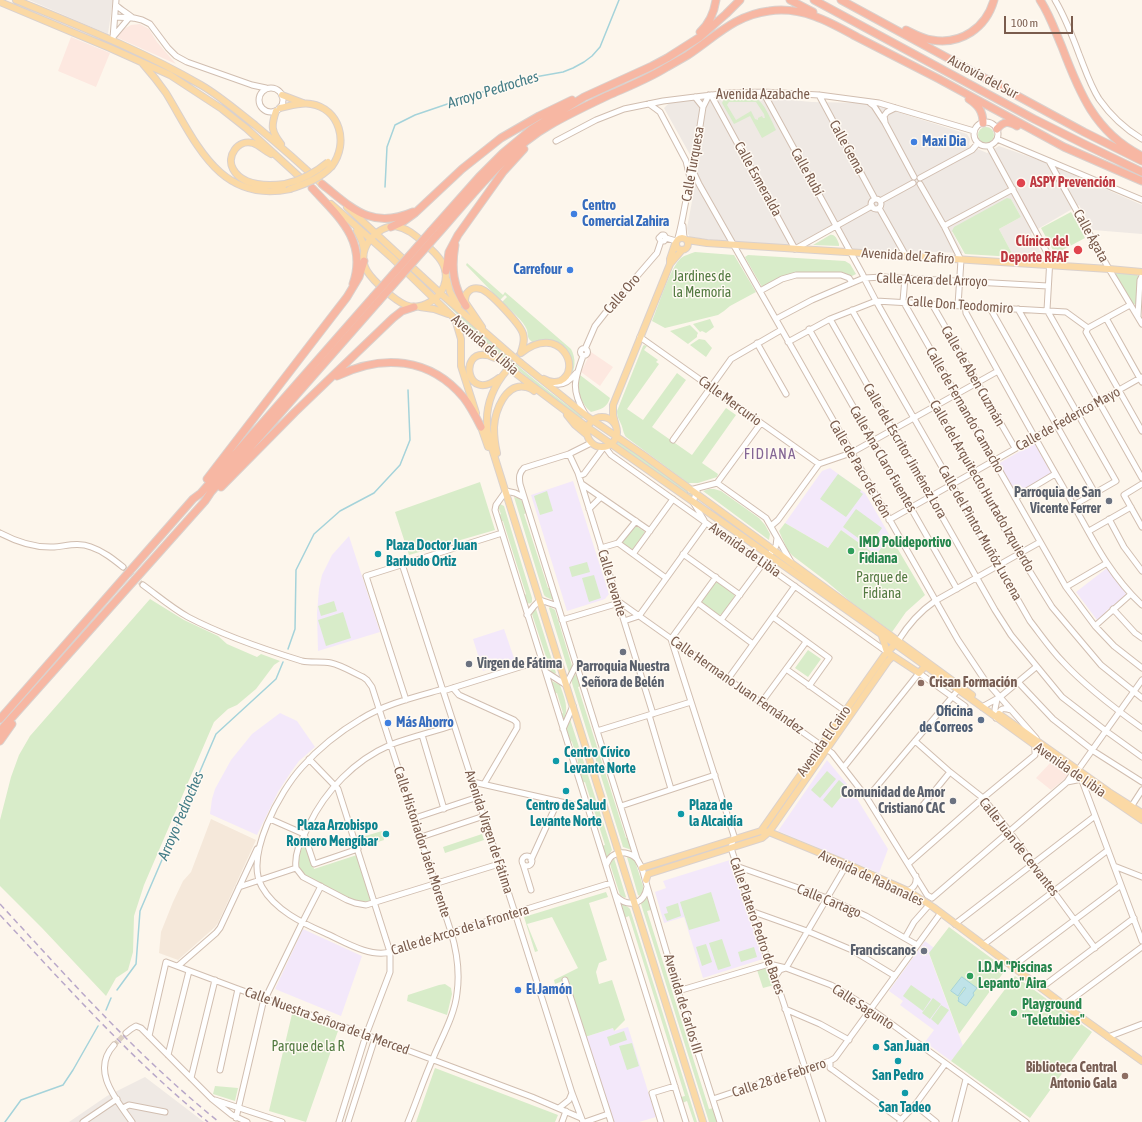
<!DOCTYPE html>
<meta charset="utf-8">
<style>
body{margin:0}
#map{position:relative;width:1142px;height:1122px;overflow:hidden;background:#fdf6ec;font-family:"Asap Condensed",sans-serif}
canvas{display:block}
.scale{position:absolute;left:1004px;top:16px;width:69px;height:18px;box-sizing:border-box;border:2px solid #7a5c4d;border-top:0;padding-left:5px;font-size:12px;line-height:14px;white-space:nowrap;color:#7a5c4d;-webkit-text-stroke:3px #fffaf3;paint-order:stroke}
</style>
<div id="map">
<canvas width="1142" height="1122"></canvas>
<div class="scale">100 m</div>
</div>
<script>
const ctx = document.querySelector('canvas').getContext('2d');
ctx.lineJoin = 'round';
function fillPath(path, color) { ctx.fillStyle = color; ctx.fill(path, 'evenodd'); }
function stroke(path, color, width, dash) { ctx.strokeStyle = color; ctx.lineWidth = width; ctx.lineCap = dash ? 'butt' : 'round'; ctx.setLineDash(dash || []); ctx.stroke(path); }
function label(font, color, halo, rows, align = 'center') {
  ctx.font = font + ' "Asap Condensed",sans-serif'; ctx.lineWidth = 3; ctx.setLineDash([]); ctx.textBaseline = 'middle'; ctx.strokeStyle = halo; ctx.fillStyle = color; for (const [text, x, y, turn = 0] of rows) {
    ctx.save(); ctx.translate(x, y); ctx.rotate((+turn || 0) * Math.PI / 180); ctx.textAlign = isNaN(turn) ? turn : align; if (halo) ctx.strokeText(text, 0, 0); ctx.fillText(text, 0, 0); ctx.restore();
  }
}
const residential = new Path2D(`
 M211,819L256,840L218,923L215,927L178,960L159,953L161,932L173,902L183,881L191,872Z`);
const commercial = new Path2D(`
 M140,24L149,29L157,42L176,64L116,37L120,31L131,25Z
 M71,37L110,53L96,87L58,71Z
 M591,352L613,367L600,386L581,372Z
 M1052,761L1071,774L1051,790L1036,778Z`);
const industrial = new Path2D(`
 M29,0H113L108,34Z
 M726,97H758L812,102L869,103L967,134L970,139L969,145L987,153L999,146L1044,162L1142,205V234L1093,230L1079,205L1031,233L1043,257V258L1041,259L1014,257L999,229L1021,217L1011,199L952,232L963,253L853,249L837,222L796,245L734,242L690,237L688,234L687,228L698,169L664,108L669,103Z
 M145,1077L204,1122H69L107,1096Z`);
const education = new Path2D(`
 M1034,443L1052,473L1016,494L998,464Z
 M830,468L865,493L890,536L876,555L841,530L828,548L785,523L822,471Z
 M573,481L609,594L605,599L567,611L531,495Z
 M349,536L380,632L318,651L317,613L319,589L322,575L332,555Z
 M1107,568L1127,595L1106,611L1107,612L1097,620L1076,592Z
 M504,629L515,661L483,671L473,639Z
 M280,713L297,721L315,747L299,761L291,772L278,792L257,835L210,814L212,799L215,789L231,760L252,734Z
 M827,760L851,789L888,849L879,873L778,831Z
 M730,860L763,959L703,978L684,917L664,923L655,892L666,888L663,881Z
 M303,929L362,956L341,1016L275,989Z
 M925,941L934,948L929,954L963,1046L951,1061L925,1042L934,1030L900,1005L903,1001L889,991Z
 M628,1027L656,1117L639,1122H613L585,1037L613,1028L614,1031Z`);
const green = new Path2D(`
 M755,98C764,101 772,122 776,130L762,138L750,116L734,124L722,103L724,99H727ZM729,102H756L764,114L765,118H763L762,116L758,118V120L755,119L751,111L736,120L727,105Z
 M978 135a8 8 0 1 1 16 0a8 8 0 1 1-16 0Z
 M1007,198L1011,199L1021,217L999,229L1014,257L965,254L952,231L954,227Z
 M1071,212L1085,238L1055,254L1041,228Z
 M830,235C835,234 837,239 839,244V246L813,245Z
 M695,252L734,255L756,292L730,306L724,311L718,315L665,328L652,321C658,307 670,268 681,258C685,255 690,254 695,252Z
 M748,255L845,261L850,264L856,274L852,276L842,272L796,274L772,281L762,287L746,259L745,257Z
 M467,263L503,295L505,292L571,349C576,358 576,370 569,378H568C569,372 571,365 570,359C570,346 554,338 543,340C539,341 534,344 531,341C527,338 528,334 527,330C524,321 509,309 502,302L507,297L505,295L500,300L466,265Z
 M1114,272L1136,274L1139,277L1136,304L1131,305L1114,276Z
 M441,299C468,320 492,344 518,366C539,384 561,401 583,417L582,419L561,404L502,357Z
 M710,319L714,327L706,333L702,331L700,332L693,324Z
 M690,325L698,333L697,335V337L688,344L670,331Z
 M699,339L705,340L712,348L706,357L690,345Z
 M644,345L647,346L644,350L658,360L656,362L659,364L627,409L643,420L677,373L686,380L652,427L692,455L726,408L736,415L702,463L718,474L717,477L698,483H688L626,437C623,433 623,428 621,424C619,419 617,417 617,411L643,346Z
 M580,375L610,398C607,408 601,409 591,412C579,402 577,390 580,375Z
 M618,441L695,496L693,498L616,443Z
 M838,474L861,490L860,492L863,494L846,517L820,499Z
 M480,482L495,530L409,555L395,512Z
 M709,489H714L721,491L759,518L765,525L770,534L769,540L703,491Z
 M547,491L553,511L540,515L534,496Z
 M514,497C523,498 524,505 527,513L524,514L548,588H551L554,599L553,600L546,597L544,595Z
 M500,504L504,506L532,598V602C530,604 528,604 526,602L524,596L526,594L503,521H500L498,515L501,514L499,509H496L498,505Z
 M856,509L882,528L869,546L843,527Z
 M785,523L828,548L841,530L876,555L890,536L925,595L906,612L892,632L851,602L826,581L793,556L788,551L779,531Z
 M635,525L645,532L632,550L622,543Z
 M587,562L590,572L572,577L569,567Z
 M594,575L601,598L589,602L582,578Z
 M717,582L720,583L735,594L734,597L723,614L719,615L704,605L702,602L703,599L714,584Z
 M150,599L184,620L218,636L227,644L257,657L261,654L280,661L274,665L256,689L237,705L228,709L214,722L144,885L134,916L133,952L128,970L116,978L106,996L42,928L0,886V820L11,777L19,755L30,736Z
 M334,601L337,611L321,616L318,606Z
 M550,607L555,610L573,669L569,673L549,608Z
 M535,608L536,609L556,673L555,674L551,672L532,614Z
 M343,612L351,638L326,646L318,620Z
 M808,650L821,659L808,677L795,668Z
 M577,674L581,686L578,687L626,838L629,837L632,850L623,847L572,683V679L575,675Z
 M552,681L560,685C564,697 570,709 563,721L561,714L563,713L557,693L554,694L551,683Z
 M570,719L612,850L607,858L602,846L605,845L585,782L582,783L578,769V761L572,742L568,738L565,728Z
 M827,771L836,779L820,798L811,790Z
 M839,780L848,788L832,808L823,800Z
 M382,831L384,840L365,846L362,837Z
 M482,834L484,840L445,853L443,847Z
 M305,841L314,869L357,855L371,900L370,902L355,901L304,876L298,869V852Z
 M627,857L632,858L635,861L644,889L643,891L640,896L638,895Z
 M614,858L626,897L625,898L620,895L610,864Z
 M606,892L608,897L589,903L607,960L599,963L596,972L599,984L612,980L625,1020L614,1031L613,1028L585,1037L563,981L555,984L554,980L578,968L552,917L527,924L538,951L535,952L524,917Z
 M711,892L720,921L689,930L680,902Z
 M647,895L651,910L647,911L709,1109L714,1108L717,1122H709L641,904Z
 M678,903L681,916L667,921L664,914L668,913L666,907Z
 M622,904L628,907L630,909L697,1122H694L687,1101L682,1103L681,1097L685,1096L629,916L624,918L620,905Z
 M949,927L1006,969L959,1034L929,953Z
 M722,939L731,966L718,970L709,943Z
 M706,944L712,962L702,966L696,947Z
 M754,947L757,957L741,962L738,952Z
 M764,968C771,970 772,978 774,985L763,988L757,970Z
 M1015,976L1092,1032L1030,1118L951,1061Z
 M445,984L451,988L452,994L447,1015L407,1001L408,995L439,985Z
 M911,985L931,999L923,1011L903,996Z
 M933,998L941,1004L930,1019L922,1013Z
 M941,1005L949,1010L938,1025L931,1019Z
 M292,1014L338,1031L306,1122L269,1111Z
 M624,1031L627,1040L610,1046L607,1037Z
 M632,1043L639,1066L627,1070L619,1046Z
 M435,1068L558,1115L555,1122H416Z
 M215,1086L238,1088L235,1101L213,1094Z`);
const water = new Path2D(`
 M962,977L977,988L973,993L974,995L966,1006L958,1001L959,999L958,998L966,988L964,987L958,996L951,991Z`);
const stream = new Path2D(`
 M385,187L387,147L395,125L415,115L518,80L563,72L573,68L584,62L592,56L600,47L619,0
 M288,649L295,629L296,570L314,534L340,511L374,493L400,465L410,440L408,390
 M117,990L136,964L140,911L216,734L276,679L283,662
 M106,1010L111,998
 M5,1122L21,1100L63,1085L73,1070L98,1026`);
const minorTunnel = new Path2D(`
 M123,567L143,585
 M114,1045L126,1033`);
const majorTunnel = new Path2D(`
 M507,370L519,354`);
const minor = new Path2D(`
 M1055,0C1065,17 1072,35 1079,54C1085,69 1090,85 1099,99C1111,116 1125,129 1142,139
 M116,5C121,10 127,13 133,18
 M115,17L134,18L142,20L150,24L168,48L176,56L187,62L252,85L266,88
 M113,37L129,18
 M113,38L116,0
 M259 100a12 12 0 1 1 24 0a12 12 0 1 1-24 0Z
 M763,92L863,275L864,278L876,301L1016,549L1052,607L1101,665L1142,698
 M711,95L795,249L872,206
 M819,95L875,199
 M695,97L703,107
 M870,103L874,106L885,123L914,177
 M649,104L656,109L660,112L686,161L690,178
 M885,122L884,116L887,112L895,108
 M974 134a12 12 0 1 1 24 0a12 12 0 1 1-24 0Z
 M997,139L1142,200
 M556,141L596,120L624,109L663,101L695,97L729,93L763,92L819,95L879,103L974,131
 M989,146L1050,258L1047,310L1142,478
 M1049,161L1109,269L1142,324
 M693,171L699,184L958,640L984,679L1036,738
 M920,178L972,150L978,143
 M920,184L944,226L961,260L958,305
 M871 204a5 5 0 1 1 10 0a5 5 0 1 1-10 0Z
 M880,201L913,183
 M879,208L906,256
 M683,226L684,238
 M944,226L1013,189
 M666,238L664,241H661L659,238L662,235H664L666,238L676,241
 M678,238C684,217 686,192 693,171L703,107L709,95
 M905,278L903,301L1066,587L1095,626L1114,646L1142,668
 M760,291L782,279L796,275H841L849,278L852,283
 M932,304L1015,448
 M965,305L966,313C1001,377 1037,442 1074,506C1085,525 1095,545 1107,563C1117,578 1129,593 1142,605
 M990,308L1095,493
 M1018,309L1116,481L1074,505
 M852,310L1030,621C1041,635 1051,650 1063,662C1086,687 1114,708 1142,728
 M1138,316L1140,280L1142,276
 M1106,318L1142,382
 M776,319L812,300L852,283L864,278L883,277L1048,286
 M830,319L995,610L1011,635L1062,697L1106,731L1142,757
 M1088,328L1086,332L1142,431
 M809,329L957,589
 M640,337L819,464
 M788,342L830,319L876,301L1066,312L1088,328L1130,305
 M757,343L786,394
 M580.5 352a3.5 3.5 0 1 1 7 0a3.5 3.5 0 1 1-7 0Z
 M585,349L595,326L606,312L657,253L661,241
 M583,356C574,381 571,390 585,414
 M552,383C562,387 570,381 576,373
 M673,440L731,359L781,330
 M591,443L569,454L524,468C519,473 519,477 520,484L637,859L642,868L647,886L678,991L720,1122
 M605,447L611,455L887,652
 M569,454L578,473L653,714
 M579,476L584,474L604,447
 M717,483L761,423
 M582,484L650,531
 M1142,484L1124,495L1142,527
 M690,490L717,483L766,518L791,562
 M697,491L693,502L704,520
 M523,497L515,493L506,491L496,505L495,510L686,1122
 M1015,498L1055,474
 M589,509L601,497
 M1109,519L1124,547L1142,571
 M889,520L1142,377
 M771,526L778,520L819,464L851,453L998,371
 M1089,531L1131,507
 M0,533C17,542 34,548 54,547C66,546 79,542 91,547C103,551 113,559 123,567
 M618,543L636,521
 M601,548L618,543L666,578
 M633,554L673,499
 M683,554L740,595
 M402,564L515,913L572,1093L583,1122
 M143,585C158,596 172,608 188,617C224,636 263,649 302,661C311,663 321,661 331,663C341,665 354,673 363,677L367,680L372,687L451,932C457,952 460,972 457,993C455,1014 442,1037 434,1056C424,1078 417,1100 408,1122
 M1066,587L1107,563
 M618,601L832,753L867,798L927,895L932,898
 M698,603L753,644
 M1113,609L1135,633L1142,638
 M527,615L534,606L540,600L558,606
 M639,616L706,523
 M773,617L829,658L809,686
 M562,620L619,603
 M721,620L776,546L777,538
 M624,621L639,616
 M1095,626L1131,594
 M671,639L734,836L731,848L769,964L775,977L823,1122
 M671,639L716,577
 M898,641C908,625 919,612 935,601L1040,542
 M786,669L845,711
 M546,672L566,685L576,665
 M728,679L795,586
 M1142,680L1078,770L1142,941
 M1018,682L1053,719L1095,752L1142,782
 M453,688L459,695L514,720L517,723V728L484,784
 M443,689C415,697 385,704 361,719C339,732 319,748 302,767C280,791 244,856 262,887C275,910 302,923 325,933C343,941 370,958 390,952L446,934L611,883
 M443,691L542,660
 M406,700L366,576L502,533
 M761,703L806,642
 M982,707L1000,697L1036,667
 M649,715L671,789
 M999,717C999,707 1004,708 1011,710
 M996,718L995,709L997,699
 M454,725C433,732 411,737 390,745C355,760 325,791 309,825C302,839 294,852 296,868L303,877L347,900L355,903L366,905L499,864
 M563,729L573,706
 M597,731L691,702
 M422,735L444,809
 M915,741L950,772L983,798L1009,831L1095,948
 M309,759L338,789L390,952V972L366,1035L339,1122
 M844,767L919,673L965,706
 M473,782L588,808
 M1067,782L1082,779
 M867,798L904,754L958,690
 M621,806L715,775
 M1131,807L1142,790
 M919,810L950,772
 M415,818L478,797
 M270,819L304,834
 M304,834L314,864L358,849
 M421,837L484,816
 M522 861a5 5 0 1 1 10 0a5 5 0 1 1-10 0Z
 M531,860L558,801
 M909,863L983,798L1035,755V745
 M523,864L531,890
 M606,865C608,862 609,858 612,856C620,850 631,853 637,859
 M736,866L827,898L866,916L917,945
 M1114,866L1142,877
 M239,887L296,868
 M908,891C914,888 917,884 916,876
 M616,896C628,908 644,905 647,887
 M932,898L1067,782L1071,776L1073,769
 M751,911L807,931L852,950L895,976
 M955,924L1095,816
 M905,938L914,922L929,905
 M983,945L1108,850
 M178,966L216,933L220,928L257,849
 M1012,967L1121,885
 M775,977L780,970L786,968L847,864
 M565,980L611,1122
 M1041,988L1134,918
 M678,991L769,964L786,968L831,985L871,1009L1026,1122
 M1064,1005L1142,947
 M785,1009L820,1024L849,1040
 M126,1033L131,1029L136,1026L141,1028L212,1099L232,1115L247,1122
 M149,1036L166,962L238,989L375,1038L532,1097L581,1118
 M1108,1037L1142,1024
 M114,1045C90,1071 117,1100 132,1122
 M168,1055L189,971
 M830,1061V1068L833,1070L901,1120
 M220,1070L238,989
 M191,1078L215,980
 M713,1099L778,1077L830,1061L835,1058L940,914
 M215,1100L282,1122
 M915,1105L936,1122
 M123,1108L129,1105L165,1112
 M559,1108L569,1100L572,1093
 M236,1118L263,1003L302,923L321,886
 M900,1121L915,1105L945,1064
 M83,1122L117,1099
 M348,1122L375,1038
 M562,1122L566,1111
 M585,1122L608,1114
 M661,1122L652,1093L675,1086
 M955,1122L966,1079`);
const major = new Path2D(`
 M16,0C79,26 143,51 201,85C220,96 237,111 255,125C279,145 302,165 325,187
 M0,2L110,48L170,75L222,109L246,128L304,181
 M143,64C151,73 159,83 166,93C196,142 219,204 290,189
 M282,95L303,103
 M280,108C290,106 301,102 311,104C340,109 349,143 332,166
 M276,111C271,126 271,131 281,144
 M271,154C265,151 259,145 253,143C238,139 226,156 233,169C242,186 268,186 285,184
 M331,204L391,257L453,317L503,362
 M347,207L414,269L440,293L510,354
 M395,226C407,228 415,235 424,243C437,254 451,267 444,286C441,293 436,299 430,302C410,314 397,301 382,288C376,282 368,275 365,267C358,247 376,227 395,226Z
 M357,231L362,241L364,250
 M676 244a6 6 0 1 1 12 0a6 6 0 1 1-12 0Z
 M687,240L707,243L1109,269L1142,272
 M670,264L682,250
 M447,280L450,292L458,306
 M420,307L434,309L448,314
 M456,322L461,339V366L476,413
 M482,327L465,302C465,298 465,294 469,291C472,288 477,288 481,289C490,292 521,325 523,334C525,340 523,346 521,352
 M521,353C560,322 583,370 560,381C554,383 549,382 544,379
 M495,358C492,357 489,355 486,355C459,350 466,404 499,378
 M521,363L588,417L642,454L972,695
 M507,370C490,390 483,413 489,439L703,1122
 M514,372L587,427L895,644L1082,779L1142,820
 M567,415L575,425L587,435
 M587 432a15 15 0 1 1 30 0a15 15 0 1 1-30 0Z
 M480,424L488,447
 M616,426L613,415V405L670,264V259L675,244
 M497,453C495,445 494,436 494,427C495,412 505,382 526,387C529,388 532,389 534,391
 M882,636L887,652L919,673L927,664
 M999,714L1109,792L1142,813
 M761,831L769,832L847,864L908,891L933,907L1064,1005L1142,1061
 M642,868L761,831L884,656L896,643
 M646,880L648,874L762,838L769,832L888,661L893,656`);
const highway = new Path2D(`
 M790,0L813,12
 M814,0L1034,119L1086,145L1142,172
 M841,0L1084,132L1142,161
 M1040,0C1050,15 1055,31 1062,47C1079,92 1095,132 1140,155
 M906,30C914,34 923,39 932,40C961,45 986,28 994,0
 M700,32C710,23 714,13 716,0
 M853,35L939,79L1064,147L1142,181
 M969,99C978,105 983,111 983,123
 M997,129C1004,121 1008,121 1017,126
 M322,184C352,208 371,230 413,212
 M312,188C338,216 368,241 353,284
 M391,227L404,221L415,213L462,169L501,138L539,116L572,100
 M431,231L479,177L503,153L532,129L584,97L652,66L667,58L700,37L726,14L740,0
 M436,236C469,199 507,149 550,125C569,114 588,105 607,96C627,87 648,79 667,67C674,63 681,59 688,55C715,37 735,15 769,11C802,6 830,22 857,37
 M455,245C451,268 453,287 466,306
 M446,271L449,252L458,235L503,172L524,149
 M337,376C382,354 430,357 464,398C471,407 476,417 481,427
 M207,479L347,297L359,277L364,261
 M221,487L295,412L393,318L402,311L414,307
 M0,719L193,499L201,493L373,297
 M0,731L205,501L211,492L378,302
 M0,741L12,724`);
const rail = new Path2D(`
 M0,904C70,980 138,1057 219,1122
 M0,915C67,987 132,1060 208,1122`);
const majorBridge = new Path2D(`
 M285,184C302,180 315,173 328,162
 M290,189C306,184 321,178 332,166
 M510,354L521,363
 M503,362L514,372`);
const highwayBridge = new Path2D(`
 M373,297L431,231
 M378,302L436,236`);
const markers = [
 [914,142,4,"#3f7fe0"],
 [1021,183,5,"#e0444e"],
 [574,214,4,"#3f7fe0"],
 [1078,250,5,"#e0444e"],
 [570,270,4,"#3f7fe0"],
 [1109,501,4,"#6b7280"],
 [851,551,4,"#2e9e5b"],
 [378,554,4,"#0f9aa8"],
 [623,652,4,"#6b7280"],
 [469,664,4,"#6b7280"],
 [921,683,4,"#8d6e63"],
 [981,720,4,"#5c6f8a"],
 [388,723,4,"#3f7fe0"],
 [556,761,4,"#0f9aa8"],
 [566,791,4,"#0f9aa8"],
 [953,801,4,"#6b7280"],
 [681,814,4,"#0f9aa8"],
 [386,834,4,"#0f9aa8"],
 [924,951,4,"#6b7280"],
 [970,976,4,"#2e9e5b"],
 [518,990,4,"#3f7fe0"],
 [1014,1013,4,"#2e9e5b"],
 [876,1047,4,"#0f9aa8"],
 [898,1061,4,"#0f9aa8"],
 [1125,1076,4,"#8d6e63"],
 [905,1093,4,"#0f9aa8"]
];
const streetNames = [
 ["Autovía del Sur",983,77,28],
 ["Avenida Azabache",763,95],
 ["Calle Gema",847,147,61],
 ["Calle Turquesa",693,164,-80],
 ["Calle Rubí",807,172,61],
 ["Calle Esmeralda",758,179,61],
 ["Calle Ágata",1091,236,61],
 ["Avenida del Zafiro",908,256,4],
 ["Calle Acera del Arroyo",932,280,2],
 ["Calle Oro",622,294,-49],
 ["Calle Don Teodomiro",960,305,4],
 ["Avenida de Libia",485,345,41],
 ["Calle de Aben Cuzmán",973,376,60],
 ["Calle Mercurio",730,401,36],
 ["Calle de Fernando Camacho",965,410,60],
 ["Calle de Federico Mayo",1068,419,-29],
 ["Calle del Escritor Jiménez Lora",905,451,60],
 ["Calle Ana Claro Fuentes",883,459,60],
 ["Calle de Paco de León",860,469,60],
 ["Calle del Arquitecto Hurtado Izquierdo",982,486,60],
 ["Calle del Pintor Muñóz Lucena",980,533,60],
 ["Avenida de Libia",745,550,35],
 ["Calle Levante",612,583,73],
 ["Calle Hermano Juan Fernández",737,685,35],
 ["Avenida El Cairo",824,741,-55],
 ["Avenida de Libia",1070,770,35],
 ["Avenida Virgen de Fátima",489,832,72],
 ["Calle Historiador Jaén Morente",422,842,72],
 ["Calle Juan de Cervantes",1019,847,52],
 ["Avenida de Rabanales",871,878,25],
 ["Calle Cartago",829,901,22],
 ["Calle Platero Pedro de Bares",757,926,71],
 ["Calle de Arcos de la Frontera",460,930,-17],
 ["Avenida de Carlos III",683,1004,73],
 ["Calle Sagunto",863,1007,33],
 ["Calle Nuestra Señora de la Merced",327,1021,20],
 ["Calle 28 de Febrero",779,1078,-18]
];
const shopNames = [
 ["Maxi Dia",922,142],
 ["Centro",582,206],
 ["Comercial Zahira",582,222],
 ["Carrefour",562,270,"right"],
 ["Más Ahorro",396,723],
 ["El Jamón",526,990]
];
const healthNames = [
 ["ASPY Prevención",1030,183],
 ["Clínica del",1069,242,"right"],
 ["Deporte RFAF",1069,258,"right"]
];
const parkNames = [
 ["Jardines de",702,277],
 ["la Memoria",702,293],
 ["Parque de",882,578],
 ["Fidiana",882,594],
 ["Parque de la R",308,1047]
];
const worshipNames = [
 ["Parroquia de San",1101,493],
 ["Vicente Ferrer",1101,509],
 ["Virgen de Fátima",477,664,"left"],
 ["Parroquia Nuestra",623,667,"center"],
 ["Señora de Belén",623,683,"center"],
 ["Comunidad de Amor",945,793],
 ["Cristiano CAC",945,809],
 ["Franciscanos",916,951]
];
const leisureNames = [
 ["IMD Polideportivo",859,543],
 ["Fidiana",859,559],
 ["I.D.M.\"Piscinas",978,968],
 ["Lepanto\" Aira",978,984],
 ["Playground",1022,1005],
 ["\"Teletubies\"",1022,1021]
];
const cultureNames = [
 ["Plaza Doctor Juan",386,546],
 ["Barbudo Ortiz",386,562],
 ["Centro Cívico",564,753],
 ["Levante Norte",564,769],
 ["Centro de Salud",566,806,"center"],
 ["Levante Norte",566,822,"center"],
 ["Plaza de",689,806],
 ["la Alcaidía",689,822],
 ["Plaza Arzobispo",378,826,"right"],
 ["Romero Mengíbar",378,842,"right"],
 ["San Juan",884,1047],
 ["San Pedro",898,1076,"center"],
 ["San Tadeo",905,1108,"center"]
];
const educationNames = [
 ["Crisan Formación",929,683],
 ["Biblioteca Central",1117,1068,"right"],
 ["Antonio Gala",1117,1084,"right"]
];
const serviceNames = [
 ["Oficina",973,712],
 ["de Correos",973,728]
];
const waterNames = [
 ["Arroyo Pedroches",493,90,-17],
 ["Arroyo Pedroches",181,816,-67]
];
const neighbourhoodNames = [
 ["FIDIANA",770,454]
];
fillPath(residential, '#f5e8da');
fillPath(commercial, '#fde8e0');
fillPath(industrial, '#efe9e4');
fillPath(education, '#f3e8fa');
fillPath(green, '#d8ecc9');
fillPath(water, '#bfe3e8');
stroke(water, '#a5d3da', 1);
stroke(stream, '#a5d3da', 1.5);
stroke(minorTunnel, '#dcd0c4', 5, [5, 2.5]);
stroke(majorTunnel, '#dcd0c4', 6, [6, 3]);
stroke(minor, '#d1beb0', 7);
stroke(major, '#dad1cd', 8);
stroke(highway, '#dad1cd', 9);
stroke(minor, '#fff', 5);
stroke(major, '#fbd9a5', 6);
stroke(highway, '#f7b7a3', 7);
stroke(rail, '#b9a8c9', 1.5, [6, 4]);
stroke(majorBridge, '#dad1cd', 8, []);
stroke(highwayBridge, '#dad1cd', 9, []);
stroke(majorBridge, '#fbd9a5', 6);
stroke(highwayBridge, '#f7b7a3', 7);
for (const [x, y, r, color] of markers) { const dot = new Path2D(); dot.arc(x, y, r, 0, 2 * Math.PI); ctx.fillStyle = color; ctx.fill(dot); stroke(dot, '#fffaf3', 1.5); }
label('14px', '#7a5c4d', '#fffaf3', streetNames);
label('bold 14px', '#366cbe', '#fffaf3', shopNames, 'left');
label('bold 14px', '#be3a42', '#fffaf3', healthNames, 'left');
label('14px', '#537a41', '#fffaf3', parkNames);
label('bold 14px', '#5b616d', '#fffaf3', worshipNames, 'right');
label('bold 14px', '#27864d', '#fffaf3', leisureNames, 'left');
label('bold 14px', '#0d838f', '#fffaf3', cultureNames, 'left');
label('bold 14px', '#785e54', '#fffaf3', educationNames, 'left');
label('bold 14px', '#4e5e75', '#fffaf3', serviceNames, 'right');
label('italic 15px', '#437c86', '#fffaf3', waterNames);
ctx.letterSpacing = '1px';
label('15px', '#846695', '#fffaf3', neighbourhoodNames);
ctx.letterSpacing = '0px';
</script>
